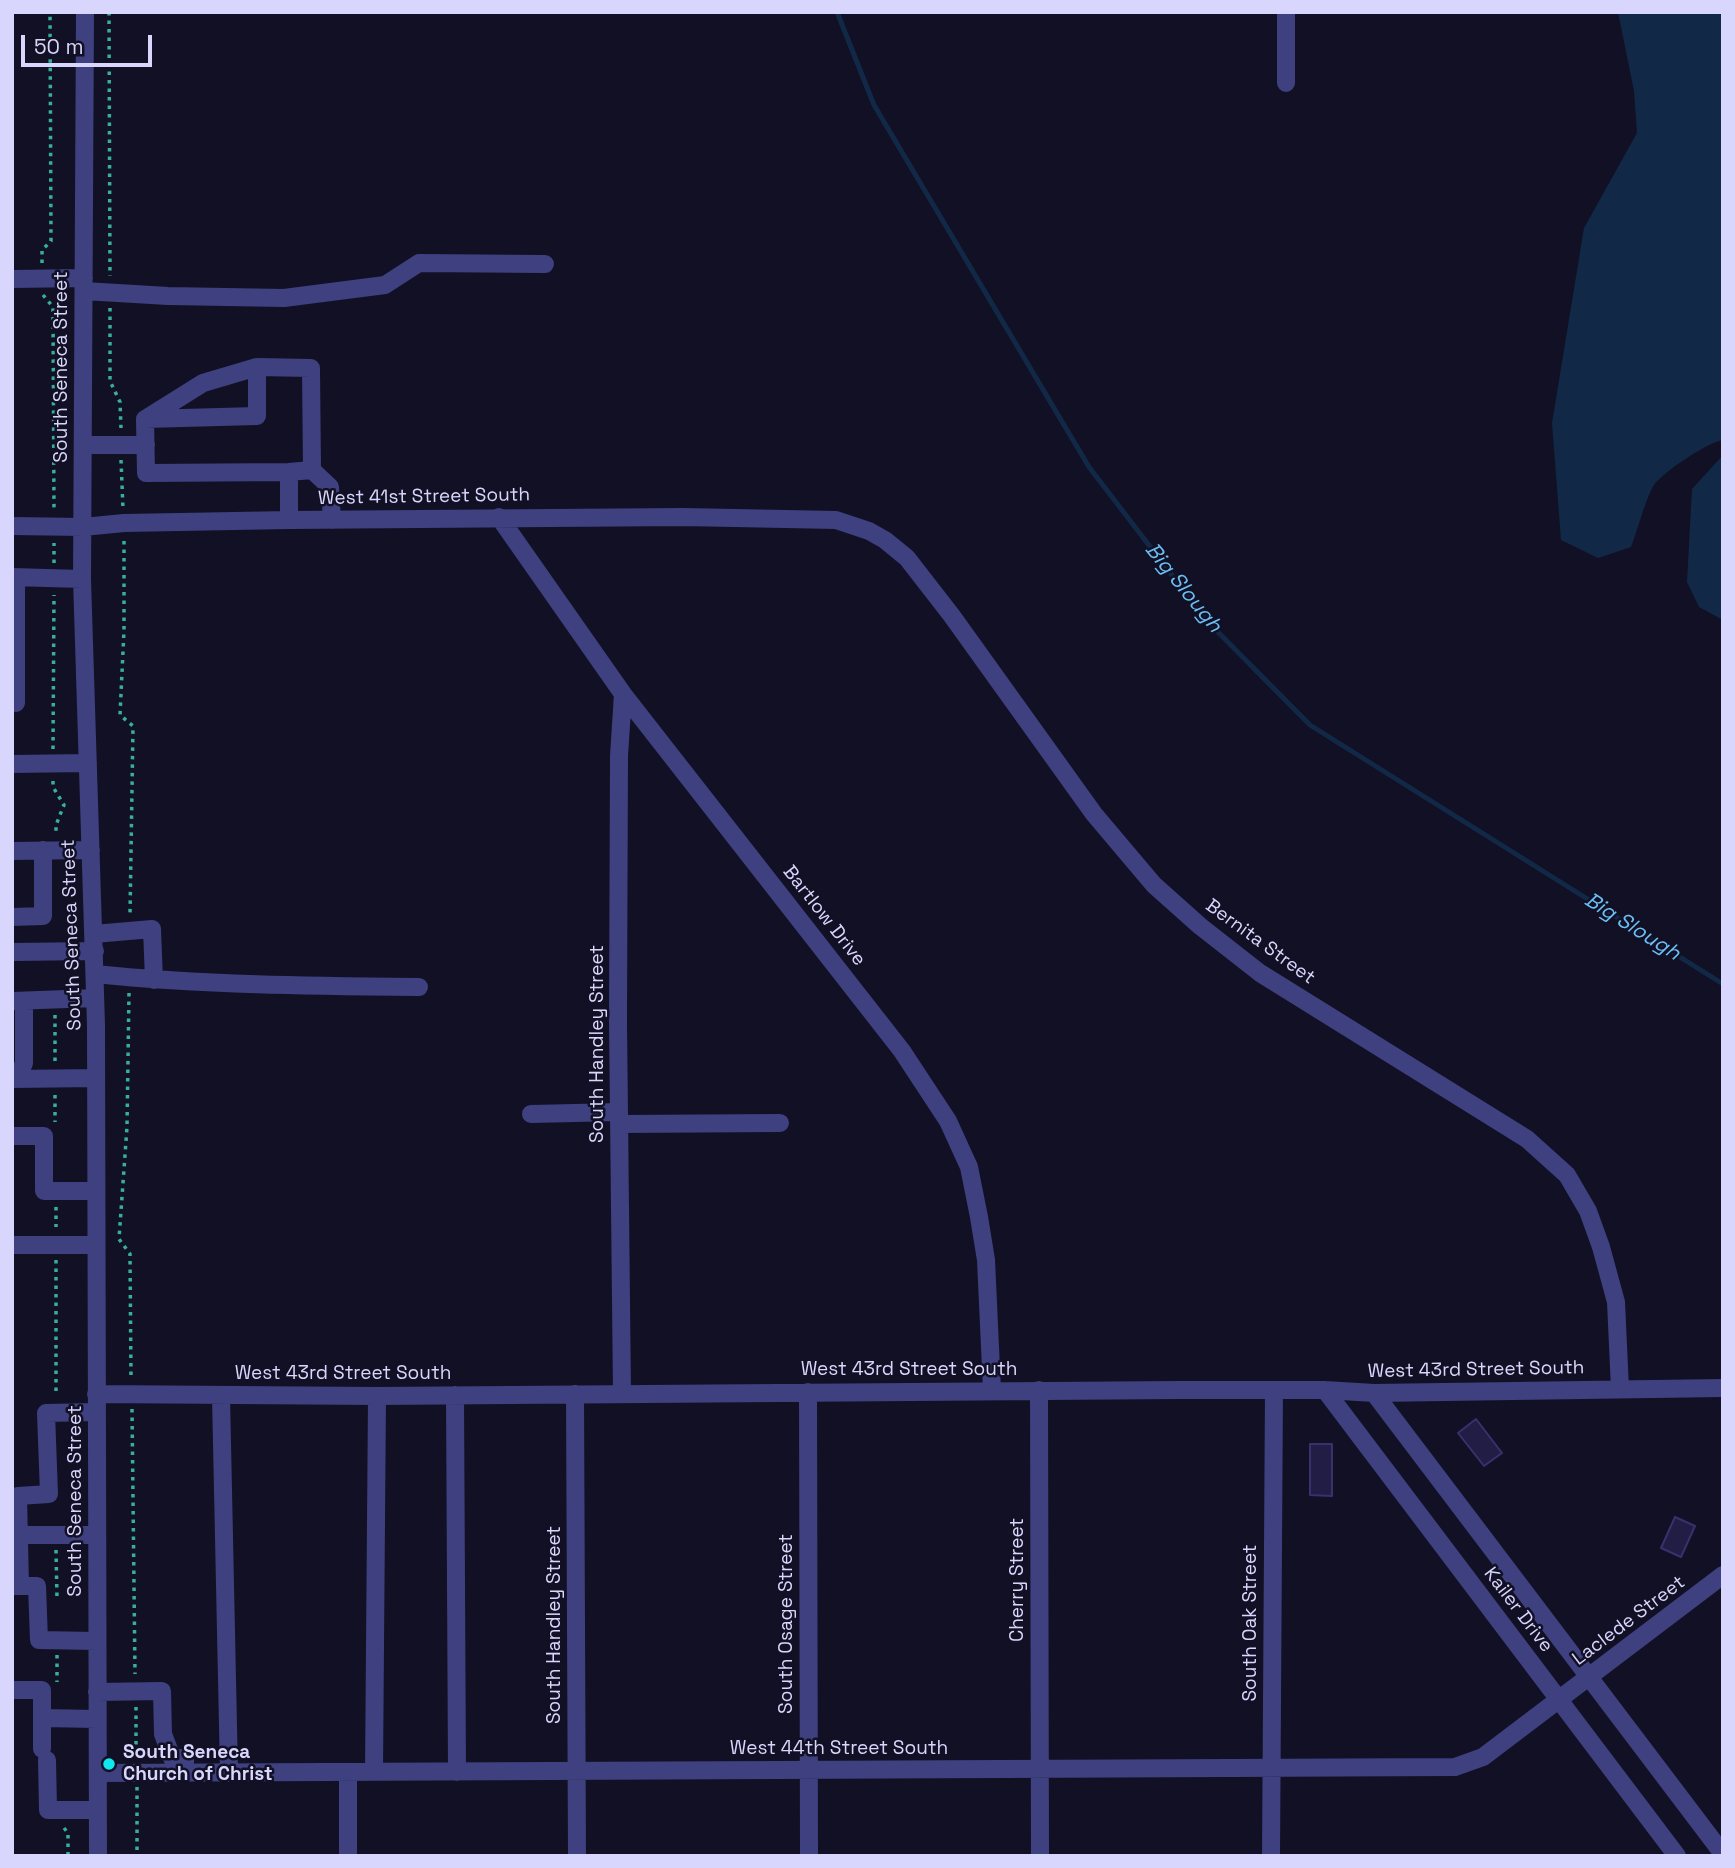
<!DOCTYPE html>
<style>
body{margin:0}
#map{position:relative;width:1735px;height:1868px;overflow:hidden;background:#121024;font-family:"Space Grotesk",sans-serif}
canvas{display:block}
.frame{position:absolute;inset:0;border:14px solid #d8d6fc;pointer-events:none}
.scale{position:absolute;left:21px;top:35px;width:131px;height:32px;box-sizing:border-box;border:4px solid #d8d6fc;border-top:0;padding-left:9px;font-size:21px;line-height:24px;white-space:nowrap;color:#d8d6fc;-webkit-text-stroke:5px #121024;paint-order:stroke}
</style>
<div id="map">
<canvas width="1735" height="1868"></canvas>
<div class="frame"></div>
<div class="scale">50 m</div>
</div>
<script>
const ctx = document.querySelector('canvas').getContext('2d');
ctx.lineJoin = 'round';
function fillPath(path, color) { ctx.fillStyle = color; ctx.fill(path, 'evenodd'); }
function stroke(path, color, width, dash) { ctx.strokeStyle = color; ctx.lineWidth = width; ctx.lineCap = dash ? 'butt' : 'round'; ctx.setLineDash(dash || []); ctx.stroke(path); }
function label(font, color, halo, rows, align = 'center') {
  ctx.font = font + ' "Space Grotesk",sans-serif'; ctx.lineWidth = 5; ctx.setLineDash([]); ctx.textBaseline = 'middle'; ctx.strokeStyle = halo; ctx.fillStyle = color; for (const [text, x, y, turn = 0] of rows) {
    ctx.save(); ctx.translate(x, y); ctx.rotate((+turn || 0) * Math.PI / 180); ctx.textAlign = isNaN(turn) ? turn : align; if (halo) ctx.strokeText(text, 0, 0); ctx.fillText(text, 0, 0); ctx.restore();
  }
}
const water = new Path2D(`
 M1618,12H1723V440C1708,442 1663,472 1654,485C1646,497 1637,532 1631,547L1598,558L1561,540L1552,423L1584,228L1637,133L1634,91Z
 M1723,455V620L1699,607L1687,582L1692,489Z`);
const stream = new Path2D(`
 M837,12L874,105L1089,467L1207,621L1310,725L1723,984`);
const building = new Path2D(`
 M1476,1419L1502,1453L1484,1466L1458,1433Z
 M1310,1444H1332V1496L1310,1495Z
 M1675,1517L1695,1526L1681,1557L1661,1548Z`);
const path = new Path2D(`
 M109,12L110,276
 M42,263V250L51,241L50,12
 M43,295L53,307L54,511
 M110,308V381L120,402L121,428
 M121,460L123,509
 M124,541V630L120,715L133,726L130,915
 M54,563V543
 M53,749L54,595
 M53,781V787L64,805L56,825V835
 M129,993L127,1127L119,1239L130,1254L131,1377
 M55,1015V1063
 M55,1095V1122
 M56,1207V1227
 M56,1260V1395
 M132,1409L135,1674
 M56,1550L57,1598
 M57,1655V1682
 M136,1707V1758
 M137,1787V1856
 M64,1828L68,1833V1856`);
const minor = new Path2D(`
 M85,12L82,579L96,1025L98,1856
 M1286,12V83
 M12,279L84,278
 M84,291L168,296L284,298L385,285L419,263L545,264
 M147,418L203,383L257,367
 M83,445H146
 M312,470L330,487L332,520
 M289,472L312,470L311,368L257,367V416L145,419L146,473L289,472V520
 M499,517L623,694L902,1051L948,1121L969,1167L979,1217L986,1260L992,1390
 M12,526L83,527L124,523L289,520L683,517L836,520L869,531L885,540L907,558L952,616L1094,814L1154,885L1200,926L1260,973L1527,1139L1567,1175L1588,1211L1601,1247L1616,1302L1620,1389
 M12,577L82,579
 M16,578V703
 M12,764L88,763
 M12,851L91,850
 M12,917L43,916V850
 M94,934L152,929L154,980
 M12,952L95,951
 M95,974C203,985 311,986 419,987
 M12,1001L95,998
 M21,1070L24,1063V1007
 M12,1079L96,1078
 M531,1114L619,1112
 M619,1124L780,1123
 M12,1136H44V1191H96
 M12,1245H96
 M1039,1390L1040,1856
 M1325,1390L1677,1856
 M808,1392L809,1856
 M1374,1393L1723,1854
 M96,1394L377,1396L1179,1390H1325L1374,1393L1723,1388
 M575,1394L577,1856
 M622,1394L618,1021L619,756L623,694
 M455,1395L457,1772
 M221,1396L229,1773
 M12,1535H97
 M12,1586H37L39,1640L97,1641
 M20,1586L18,1496L49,1494L46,1413L96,1412
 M12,1690H42V1718L97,1719
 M97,1692L162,1691L163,1734L172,1758H185V1772
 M42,1749V1718
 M47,1760L48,1810H98
 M348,1772V1856
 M374,1772L377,1396
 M98,1773L1455,1767L1483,1757L1723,1575
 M1271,1856L1274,1390`);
const markers = [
 [109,1764,7,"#10e8ef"]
];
const streetNames = [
 ["South Seneca Street",62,367,-90],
 ["West 41st Street South",424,497,-1],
 ["Bartlow Drive",824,916,52],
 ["South Seneca Street",72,935,-92],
 ["Bernita Street",1260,942,36],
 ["South Handley Street",598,1044,-90],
 ["West 43rd Street South",909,1370],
 ["West 43rd Street South",1476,1370,-1],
 ["West 43rd Street South",343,1374],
 ["South Seneca Street",76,1501,-90],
 ["Cherry Street",1018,1580,-90],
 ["Kailer Drive",1518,1610,53],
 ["Laclede Street",1629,1621,-37],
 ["South Oak Street",1251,1623,-90],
 ["South Osage Street",787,1624,-90],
 ["South Handley Street",555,1625,-90],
 ["West 44th Street South",839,1749]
];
const poiNames = [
 ["South Seneca",123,1753],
 ["Church of Christ",123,1775]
];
const waterNames = [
 ["Big Slough",1183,588,51],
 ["Big Slough",1632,927,32]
];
fillPath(water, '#112947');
stroke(stream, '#112947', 5);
fillPath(building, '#221d44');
stroke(building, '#39316e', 2);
stroke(path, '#37af9f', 3.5, [3.5, 5]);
stroke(minor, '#3e4080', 18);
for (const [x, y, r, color] of markers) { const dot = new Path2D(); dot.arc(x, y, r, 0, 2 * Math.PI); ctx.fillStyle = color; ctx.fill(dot); stroke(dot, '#121024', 2.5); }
label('19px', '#d8d6fc', '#121024', streetNames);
label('bold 19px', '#d8d6fc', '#121024', poiNames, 'left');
label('italic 21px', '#6bbff5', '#121024', waterNames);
</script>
